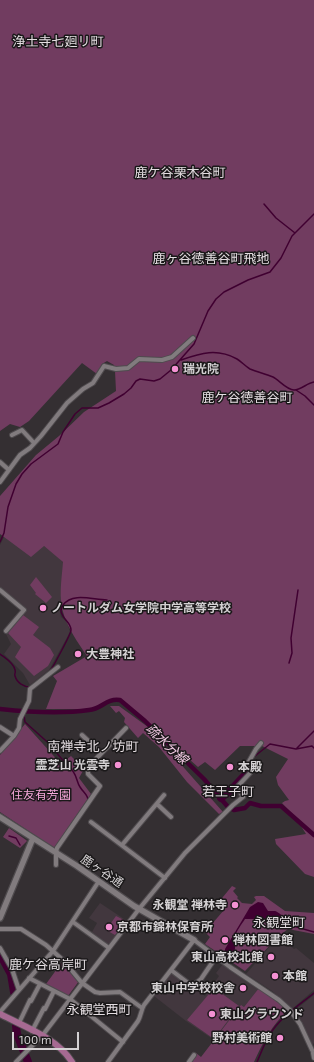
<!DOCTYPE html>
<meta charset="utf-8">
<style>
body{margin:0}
#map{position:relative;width:314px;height:1062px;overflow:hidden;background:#342f32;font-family:"Exo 2",sans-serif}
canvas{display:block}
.scale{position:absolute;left:12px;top:1032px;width:67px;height:18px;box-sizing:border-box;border:2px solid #d4d1d3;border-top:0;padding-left:5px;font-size:12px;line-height:14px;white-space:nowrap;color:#d4d1d3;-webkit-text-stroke:3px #1a1819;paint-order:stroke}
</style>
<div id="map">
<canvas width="314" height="1062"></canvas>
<div class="scale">100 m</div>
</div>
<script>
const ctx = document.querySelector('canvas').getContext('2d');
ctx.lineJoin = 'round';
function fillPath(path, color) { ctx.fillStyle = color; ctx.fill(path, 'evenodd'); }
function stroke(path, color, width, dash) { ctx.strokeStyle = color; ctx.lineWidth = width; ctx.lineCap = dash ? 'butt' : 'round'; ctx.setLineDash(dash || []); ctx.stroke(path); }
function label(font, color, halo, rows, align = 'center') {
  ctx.font = font + ' "Exo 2","Noto Sans JP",sans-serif'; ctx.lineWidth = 3; ctx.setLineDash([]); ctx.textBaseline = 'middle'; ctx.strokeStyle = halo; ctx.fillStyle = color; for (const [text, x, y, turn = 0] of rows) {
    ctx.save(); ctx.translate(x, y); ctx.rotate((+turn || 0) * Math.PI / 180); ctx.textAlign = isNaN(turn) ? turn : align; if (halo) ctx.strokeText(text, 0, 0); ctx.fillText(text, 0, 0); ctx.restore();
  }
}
const built = new Path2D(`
 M24,530L59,558L68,568L65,602L61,607L60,613L61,617L67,622L70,632L49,670L30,685L23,673L4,654L11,644L6,634L26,609L0,588V545L4,537Z
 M100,903L127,921L111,943L108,944L92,932L97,923L89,918Z
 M279,936L294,949L296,948L314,963V990L292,1009L272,991L246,974Z
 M223,964L259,988L244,1007L241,1006L214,1040L186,1021L154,996L172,972L205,996L219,976L216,973Z
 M314,995V1043L312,1045L302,1023L294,1011Z`);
const green = new Path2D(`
 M0,0H314V877L305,874L276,844L275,839L306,834L296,818L282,803L285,801L289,800L278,785L276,777L288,759L262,746H240L215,770L205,762L198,767L120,698L89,709H46L57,681L53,676L87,656C76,640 62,620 61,600C60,588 62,575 63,562L44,546L31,557L0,534V496L36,455L59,436L84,412L116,391L115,371L114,365L107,361L102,364L97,374L82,363L29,421L20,427L10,424L0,431Z
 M36,577L52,597L46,603L35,594L36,593L30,585Z
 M23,615L39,627L33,635L50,648L54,655L48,666L34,676L15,657L21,647L8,633Z
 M110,706H119L148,727L223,812L219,814L187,782L159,747L143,733L138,738L124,722L125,718L119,711L116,713Z
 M25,724L61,764L71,756L84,769L79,778L91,794L54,848L0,812V755Z
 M9,828L26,840L27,841L20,848L3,837Z
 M232,886L236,888L233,891L238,897L237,898L242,903L252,904L256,900L254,897L256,896H264L285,911L314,913V934L288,929L280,935L245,971L205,944L210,937L205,932L224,910L218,903Z
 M116,916L126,921L115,935L106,930Z
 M62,962L79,981L68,996L46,984Z
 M214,988L239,1006L214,1039L187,1020Z
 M259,988L288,1010C272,1025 263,1042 254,1062H190L196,1053L201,1057L241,1005L244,1007Z`);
const water = new Path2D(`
 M258,902L263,903L268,911C269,911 274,911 275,911C279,912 291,923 293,926L292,928L284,925L279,922L274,924L253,919H245C242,924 236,931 235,937C233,944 239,950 230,954L225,952V949L250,907Z`);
const stream = new Path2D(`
 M264,204L276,218L295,233
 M181,360C201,353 217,348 237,359C242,362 245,366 250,369C257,372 266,374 273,377C279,380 287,390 294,390C301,390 307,383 314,382
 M296,390L305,396L314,405
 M0,542L4,533L8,507L16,484L22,474L31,464L58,444L63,432L75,414L82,408H98L109,403L124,394L131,388L136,381L140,379L154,381L160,379L171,370L194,344L208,311L216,299L224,292L248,280L270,272L281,258L292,236L314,214
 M0,654C5,658 14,663 15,670C16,674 14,673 15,676C17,683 24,687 30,687
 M289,663L292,653L291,638L298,590
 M50,671C53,667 71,634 71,630C71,623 64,620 62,614C60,611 61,608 63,605C73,592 93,600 107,600
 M26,712L31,701
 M24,715L25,722L54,748C58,758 69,764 74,773C77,777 77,783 80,787C83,792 88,795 88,800
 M297,748L314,731
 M255,756L270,744L296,749L312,746L314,748
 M9,836L16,838L20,845
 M293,926L314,932
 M257,1062C261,1053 264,1044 269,1036C279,1018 298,1006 314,993`);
const canal = new Path2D(`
 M0,709C28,712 61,714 89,710C102,709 106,698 120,700L145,721L204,779L228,807L234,810L245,808L250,803L261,806H281L314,835`);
const river = new Path2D(`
 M221,798L234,787L248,772
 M0,954L11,974L14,992
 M16,1026L17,1034L28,1062`);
const street = new Path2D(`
 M12,435L22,430L34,443
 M0,462L9,470
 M0,482L20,455L30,448L41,436L67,403L83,389L93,383L104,366L116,369L128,368L139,359L162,360L172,357L193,338
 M0,590L24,610L6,631
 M0,727L14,736
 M82,735L101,753
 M0,751L14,736L19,728L20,719L29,701L30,689L58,667
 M157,804L171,817
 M91,822L165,878
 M122,845L164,795
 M56,865V853L57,848L100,786L88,774V767L126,728
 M73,922L109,948
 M0,929H21L46,945L64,961L82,983L95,992L100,993L120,992L142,1008
 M0,948L12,969L19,990
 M171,970L192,986L201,979L216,957
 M29,978L70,999L123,1042
 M31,1001L40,984
 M45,1009L54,991
 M0,1012L53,951L99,881
 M19,1023L30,1000
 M32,1031L44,1008
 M313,1053L314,1058
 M16,1062L42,1036L139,909L185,853L233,805L243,797L238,789V786L251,772L247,767V765L256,749L261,743
 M108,1062L138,1021C141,1016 141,1010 144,1005L194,940L230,967L279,1000L290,1010L300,1024L312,1050
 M189,1062L194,1055`);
const secondary = new Path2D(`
 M0,817L77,866L134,906L194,940
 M0,918L33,838`);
const primary = new Path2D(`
 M0,1014C25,1027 57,1038 72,1062`);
const markers = [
 [175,369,4,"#f491d3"],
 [43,608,4,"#f491d3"],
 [78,654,4,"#f491d3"],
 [118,765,4,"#f491d3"],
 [230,767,4,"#f491d3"],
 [235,905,4,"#f491d3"],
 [109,927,4,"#f491d3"],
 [225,940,4,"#f491d3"],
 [271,957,4,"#f491d3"],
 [275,976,4,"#f491d3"],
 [243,988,4,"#f491d3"],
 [212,1014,4,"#f491d3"],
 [280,1038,4,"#f491d3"]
];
const poiNames = [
 ["瑞光院",183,369],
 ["ノートルダム女学院中学高等学校",51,608],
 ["大豊神社",86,654],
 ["霊芝山 光雲寺",110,765,"right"],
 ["本殿",238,767],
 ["永観堂 禅林寺",227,905,"right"],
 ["京都市錦林保育所",117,927],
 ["禅林図書館",233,940],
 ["東山高校北館",263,957,"right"],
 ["本館",283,976],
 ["東山中学校校舎",235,988,"right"],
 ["東山グラウンド",220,1014],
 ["野村美術館",272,1038,"right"]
];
const parkNames = [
 ["住友有芳園",41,795]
];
const streetNames = [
 ["鹿ヶ谷通",102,871,34]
];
const neighbourhoodNames = [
 ["浄土寺七廻リ町",58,42],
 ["鹿ケ谷栗木谷町",180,173],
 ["鹿ヶ谷徳善谷町飛地",211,259],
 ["鹿ケ谷徳善谷町",247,398],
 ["南禅寺北ノ坊町",93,747],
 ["若王子町",228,792],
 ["永観堂町",279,923],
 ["鹿ケ谷高岸町",48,965],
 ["永観堂西町",99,1010]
];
const waterNames = [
 ["疏水分線",167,744,43]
];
fillPath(built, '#42373e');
fillPath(green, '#713c60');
fillPath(water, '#400031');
stroke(stream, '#400031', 1.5);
stroke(canal, '#400031', 4.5);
stroke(river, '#400031', 8);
stroke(street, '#4f4b4e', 6);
stroke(secondary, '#4f4b4e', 8);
stroke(primary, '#4f4b4e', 8);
stroke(street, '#817b7e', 4);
stroke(secondary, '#817b7e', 5.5);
stroke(primary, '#a66a92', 6);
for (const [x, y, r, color] of markers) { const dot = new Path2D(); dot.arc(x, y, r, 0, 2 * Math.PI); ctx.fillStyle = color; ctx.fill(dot); stroke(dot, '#1a1819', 1.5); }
label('bold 12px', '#d4d1d3', '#1a1819', poiNames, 'left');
label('12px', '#f8a9dc', '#1a1819', parkNames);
label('12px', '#d4d1d3', '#1a1819', streetNames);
label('13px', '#e4dde1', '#1a1819', neighbourhoodNames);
label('italic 13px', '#f4cbe5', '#1a1819', waterNames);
</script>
